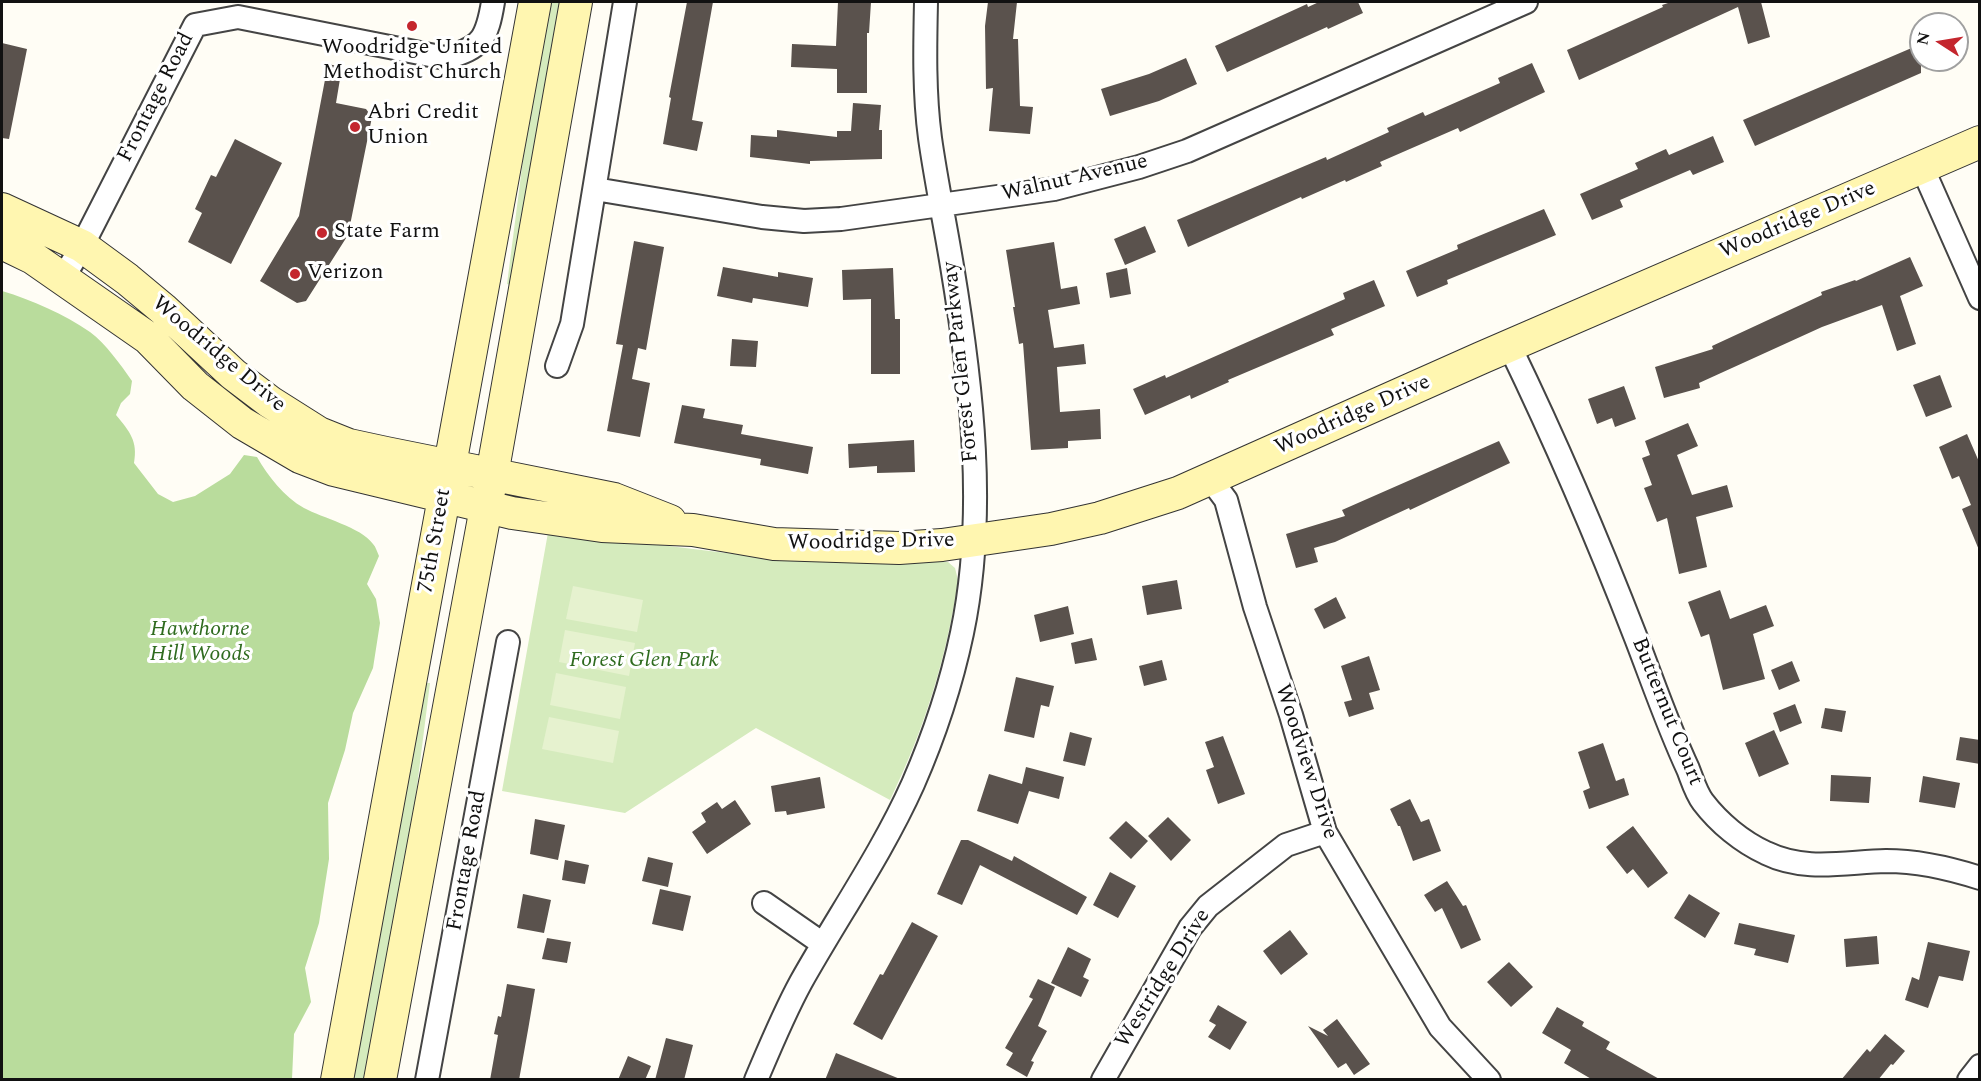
<!DOCTYPE html>
<style>
body{margin:0}
#map{position:relative;width:1981px;height:1081px;overflow:hidden;background:#fffdf5;font-family:Spectral,serif}
canvas{display:block}
.frame{position:absolute;inset:0;border:3px solid #111;pointer-events:none}
.north{position:absolute;left:1909px;top:12px;width:60px;height:60px;box-sizing:border-box;background:#fff;border:2px solid #a0a0a0;border-radius:50%;rotate:282deg;font-size:16px;font-weight:700;line-height:24px;text-align:center;color:#111}
.north::after{content:'';display:block;margin:auto;width:21px;height:27px;background:#c4262e;clip-path:polygon(50% 0,100% 100%,50% 72%,0 100%)}
</style>
<div id="map">
<canvas width="1981" height="1081"></canvas>
<div class="frame"></div>
<div class="north">N</div>
</div>
<script>
const ctx = document.querySelector('canvas').getContext('2d');
ctx.lineJoin = 'round';
function fillPath(path, color) { ctx.fillStyle = color; ctx.fill(path, 'evenodd'); }
function stroke(path, color, width, dash) { ctx.strokeStyle = color; ctx.lineWidth = width; ctx.lineCap = dash ? 'butt' : 'round'; ctx.setLineDash(dash || []); ctx.stroke(path); }
function label(font, color, halo, rows, align = 'center') {
  ctx.font = font + ' Spectral,serif'; ctx.lineWidth = 6; ctx.setLineDash([]); ctx.textBaseline = 'middle'; ctx.strokeStyle = halo; ctx.fillStyle = color; for (const [text, x, y, turn = 0] of rows) {
    ctx.save(); ctx.translate(x, y); ctx.rotate((+turn || 0) * Math.PI / 180); ctx.textAlign = isNaN(turn) ? turn : align; if (halo) ctx.strokeText(text, 0, 0); ctx.fillText(text, 0, 0); ctx.restore();
  }
}
const green = new Path2D(`
 M548,2H566L514,286L507,284L529,113Z
 M549,527L619,540L784,560L891,564L938,561L948,562L955,568L958,580C947,657 924,730 890,800L756,728L625,813L502,791Z
 M423,683H430L407,866L367,1079L350,1080Z`);
const forest = new Path2D(`
 M2,291C32,300 64,314 90,332C106,344 120,364 132,381L130,394L121,403L116,415C130,432 138,441 134,463L158,494L173,502L195,496L230,474L244,455L257,457C268,476 284,497 304,508C322,518 361,527 373,544C376,547 377,552 379,556L367,584L376,599L380,623L373,668L353,713L345,750L328,803L329,859L319,923L305,968L311,1002L294,1034L292,1079H2Z`);
const pitch = new Path2D(`
 M573,586L643,600L637,632L566,619Z
 M565,630L635,643L629,676L559,662Z
 M556,673L626,687L620,719L550,705Z
 M549,717L619,731L613,763L542,749Z`);
const building = new Path2D(`
 M687,2H713L692,120L703,122L697,151L663,144L671,98L669,97Z
 M838,2H871L869,33H867V93H837V69L791,67L792,44L836,46Z
 M988,2H1017L1013,39H1018L1020,106L1033,107L1030,134L989,131L993,88L986,89L985,26Z
 M1319,2H1358L1363,13L1328,29L1327,27L1227,72L1215,46L1307,4L1308,7Z
 M1671,2H1761L1770,37L1748,44L1738,7L1579,80L1567,50L1663,7L1662,5Z
 M2,43L27,49L9,139L2,138Z
 M1921,44V73L1755,146L1743,120Z
 M1186,58L1197,84L1159,101L1110,116L1101,89L1149,74Z
 M1532,63L1545,92L1460,132L1458,128L1380,162L1382,166L1346,182L1345,180L1302,199L1301,197L1188,247L1177,220L1326,157L1327,160L1389,132L1387,128L1423,112L1425,116L1500,83L1498,78Z
 M328,64L342,67L336,103L366,109L372,117L348,235L306,301L297,303L260,281L299,216Z
 M853,103L881,105L879,130H882V159L810,161V164L750,157L751,135L777,137V130L837,137V131H851Z
 M1713,136L1724,162L1693,175L1690,170L1620,200L1623,207L1592,220L1580,194L1638,169L1635,163L1666,149L1669,155Z
 M235,139L282,163L231,264L188,242L202,213L195,209L211,175L216,177Z
 M1544,209L1556,235L1447,280L1448,284L1417,297L1406,271L1458,249L1457,245Z
 M1145,226L1156,252L1125,265L1114,239Z
 M634,241L664,247L646,350L638,348L632,379L650,383L640,437L607,431L623,345L616,344Z
 M1054,242L1061,289L1077,286L1080,304L1048,310L1054,348L1084,344L1086,364L1057,367L1060,412L1100,409L1101,439L1068,441V448L1031,450L1023,343L1019,344L1013,307H1015L1006,250Z
 M1910,257L1923,286L1900,296L1916,344L1897,351L1882,305L1822,327L1699,383L1700,388L1664,398L1655,367L1713,349L1712,346L1822,295L1821,292L1855,280L1856,281Z
 M723,267L778,277V272L813,278L808,307L753,298L752,303L717,296Z
 M893,268L895,319H900V374H871V299L843,300L842,270Z
 M1127,268L1131,294L1110,298L1106,273Z
 M1374,280L1385,306L1331,329L1334,335L1228,380L1229,382L1191,399L1190,395L1145,415L1133,389L1165,375L1166,378L1345,299L1343,293Z
 M732,339L758,341L756,367L730,366Z
 M1940,375L1952,407L1926,417L1913,385Z
 M1624,386L1636,419L1615,427L1612,418L1597,424L1588,399Z
 M682,405L705,409L703,418L743,425L741,434L813,447L808,474L760,465L761,459L674,443Z
 M1688,423L1698,446L1677,455L1692,495L1727,485L1733,507L1696,517L1707,567L1679,574L1667,518L1657,522L1644,488L1652,485L1642,458L1650,455L1645,441Z
 M1967,434L1980,464L1979,550L1962,509L1971,505L1959,476L1952,479L1939,447Z
 M914,440L915,472L877,473V466L849,468L848,444Z
 M1499,441L1510,463L1410,510L1409,508L1335,542L1314,548L1318,562L1296,568L1286,534L1345,516L1342,510Z
 M1177,580L1182,609L1147,615L1142,586Z
 M1720,590L1730,619L1766,605L1774,626L1753,634L1765,679L1723,690L1709,634L1701,637L1688,602Z
 M1336,597L1346,618L1324,629L1314,609Z
 M1068,606L1074,634L1040,642L1034,615Z
 M1092,638L1097,660L1075,664L1071,643Z
 M1369,656L1380,690L1369,693L1374,709L1349,717L1344,702L1352,700L1341,666Z
 M1162,660L1167,680L1144,686L1139,666Z
 M1792,661L1800,681L1779,690L1771,670Z
 M1016,677L1054,686L1049,707L1041,705L1034,738L1004,731Z
 M1795,704L1802,723L1780,732L1773,713Z
 M1825,708L1846,711L1842,732L1821,728Z
 M1774,730L1789,764L1759,777L1745,743Z
 M1070,732L1092,738L1085,766L1063,761Z
 M1223,736L1245,794L1218,804L1206,770L1214,767L1205,742Z
 M1960,737L1980,740V764L1956,760Z
 M1603,743L1616,781L1624,778L1629,795L1589,809L1583,791L1590,788L1578,752Z
 M1026,767L1064,777L1059,799L1029,791L1018,824L977,811L989,774L1022,784Z
 M1831,775L1871,777L1869,803L1830,801Z
 M1923,776L1960,783L1955,808L1919,802Z
 M820,777L825,808L787,815L786,811L775,812L771,786Z
 M1410,799L1421,822L1429,819L1441,851L1413,861L1400,826H1398L1390,809Z
 M735,800L751,824L707,854L692,832L706,822L701,813L717,802L722,809Z
 M1168,817L1191,840L1171,861L1148,836Z
 M535,819L565,825L558,860L530,854Z
 M1126,821L1148,841L1131,859L1109,838Z
 M1633,826L1668,873L1648,888L1633,869L1627,874L1606,847Z
 M961,840H968L1012,861L1014,856L1087,897L1077,915L980,865L962,905L937,894Z
 M648,857L673,863L668,887L642,881Z
 M565,860L589,865L585,884L562,880Z
 M1110,872L1136,886L1118,918L1093,905Z
 M1447,881L1463,906L1466,905L1481,940L1461,949L1442,908L1435,912L1424,895Z
 M660,889L691,896L683,931L652,924Z
 M523,894L551,900L544,933L517,928Z
 M1689,894L1720,913L1705,938L1674,918Z
 M912,922L938,936L882,1040L853,1024L880,974L883,975Z
 M1739,923L1795,935L1788,963L1754,955L1756,949L1734,944Z
 M1290,930L1308,954L1281,975L1263,951Z
 M1877,936L1879,964L1846,967L1844,939Z
 M547,938L571,942L567,963L542,959Z
 M1928,942L1970,951L1963,981L1939,976L1928,1008L1905,1000L1912,977L1919,980Z
 M1068,947L1091,959L1083,977L1089,980L1081,997L1051,983Z
 M1509,962L1533,987L1511,1007L1487,982Z
 M1038,979L1055,987L1038,1026L1047,1031L1031,1061L1034,1062L1027,1077L1006,1065L1013,1053L1005,1048L1033,999L1029,997Z
 M507,984L535,989L528,1030L519,1080H490L498,1035L494,1034L498,1016L501,1017Z
 M1218,1005L1247,1022L1230,1050L1208,1037L1216,1025L1209,1021Z
 M1557,1007L1584,1022L1582,1026L1610,1042L1606,1049L1661,1080H1593L1564,1063L1571,1050L1542,1033Z
 M1337,1019L1370,1064L1354,1075L1346,1063L1338,1068L1308,1026L1328,1036L1323,1030Z
 M1885,1034L1905,1051L1893,1065L1891,1064L1878,1080H1841L1867,1049L1870,1052Z
 M666,1038L693,1045L684,1080H655Z
 M836,1053L900,1079L899,1080H825Z
 M628,1056L651,1066L645,1080H618Z`);
const street = new Path2D(`
 M1922,167L1980,298
 M595,189L762,217L804,221L841,219L1054,189L1139,167L1187,151L1526,2
 M63,278L82,246L195,25L238,17L445,58C482,48 487,38 493,2
 M1510,347C1556,442 1598,540 1636,638C1653,682 1668,726 1688,769C1692,779 1696,793 1703,802C1719,823 1742,842 1766,853C1805,872 1845,862 1886,861C1919,861 1949,868 1980,878
 M557,366L572,324L625,2
 M1211,480L1226,500L1255,607L1291,715L1325,832L1440,1027L1489,1080
 M764,903L823,944
 M427,1080L508,642
 M756,1080C770,1047 784,1013 801,982C838,916 882,853 913,784C934,736 951,685 962,633C987,514 972,386 952,266C945,223 936,181 930,138C924,93 925,47 926,2
 M1103,1080L1190,928L1208,906L1286,845L1325,832
 M1969,1080L1980,1066`);
const secondary = new Path2D(`
 M2,209L82,246L127,279L163,309L233,374L270,402L319,433L349,445L386,453L614,499L670,521
 M2,243L33,258L148,338L195,386L242,423L300,457L334,470L512,513L602,526L693,530L774,544L899,548L942,545L1051,529L1100,518L1178,493L1481,358L1980,142
 M337,1080L535,2
 M380,1080L492,475L576,2`);
const markers = [
 [412,26,6,"#c4262e"],
 [355,127,6,"#c4262e"],
 [322,233,6,"#c4262e"],
 [295,274,6,"#c4262e"]
];
const poiNames = [
 ["Woodridge United",412,49,"center"],
 ["Methodist Church",412,74,"center"],
 ["Abri Credit",367,114],
 ["Union",367,139],
 ["State Farm",334,233],
 ["Verizon",307,274]
];
const streetNames = [
 ["Frontage Road",157,98,-63],
 ["Walnut Avenue",1075,179,-13],
 ["Woodridge Drive",1798,221,-23],
 ["Woodridge Drive",218,355,40],
 ["Forest Glen Parkway",962,362,-96],
 ["Woodridge Drive",1353,416,-24],
 ["75th Street",436,541,-80],
 ["Woodridge Drive",871,543,-1],
 ["Butternut Court",1666,712,68],
 ["Woodview Drive",1305,762,72],
 ["Frontage Road",468,861,-80],
 ["Westridge Drive",1164,979,-58]
];
const parkNames = [
 ["Hawthorne",200,631],
 ["Hill Woods",200,656],
 ["Forest Glen Park",644,662]
];
fillPath(green, '#d5ebbd');
fillPath(forest, '#b9dc9c');
fillPath(pitch, '#e6f2cf');
fillPath(building, '#5a524d');
stroke(street, '#444', 26);
stroke(secondary, '#333', 34);
stroke(street, '#fff', 22);
stroke(secondary, '#fff6b0', 32);
for (const [x, y, r, color] of markers) { const dot = new Path2D(); dot.arc(x, y, r, 0, 2 * Math.PI); ctx.fillStyle = color; ctx.fill(dot); stroke(dot, '#fff', 2); }
label('22px', '#111', '#fff', poiNames, 'left');
label('22px', '#111', '#fff', streetNames);
label('italic 22px', '#2f6b1f', '#fff', parkNames);
</script>
